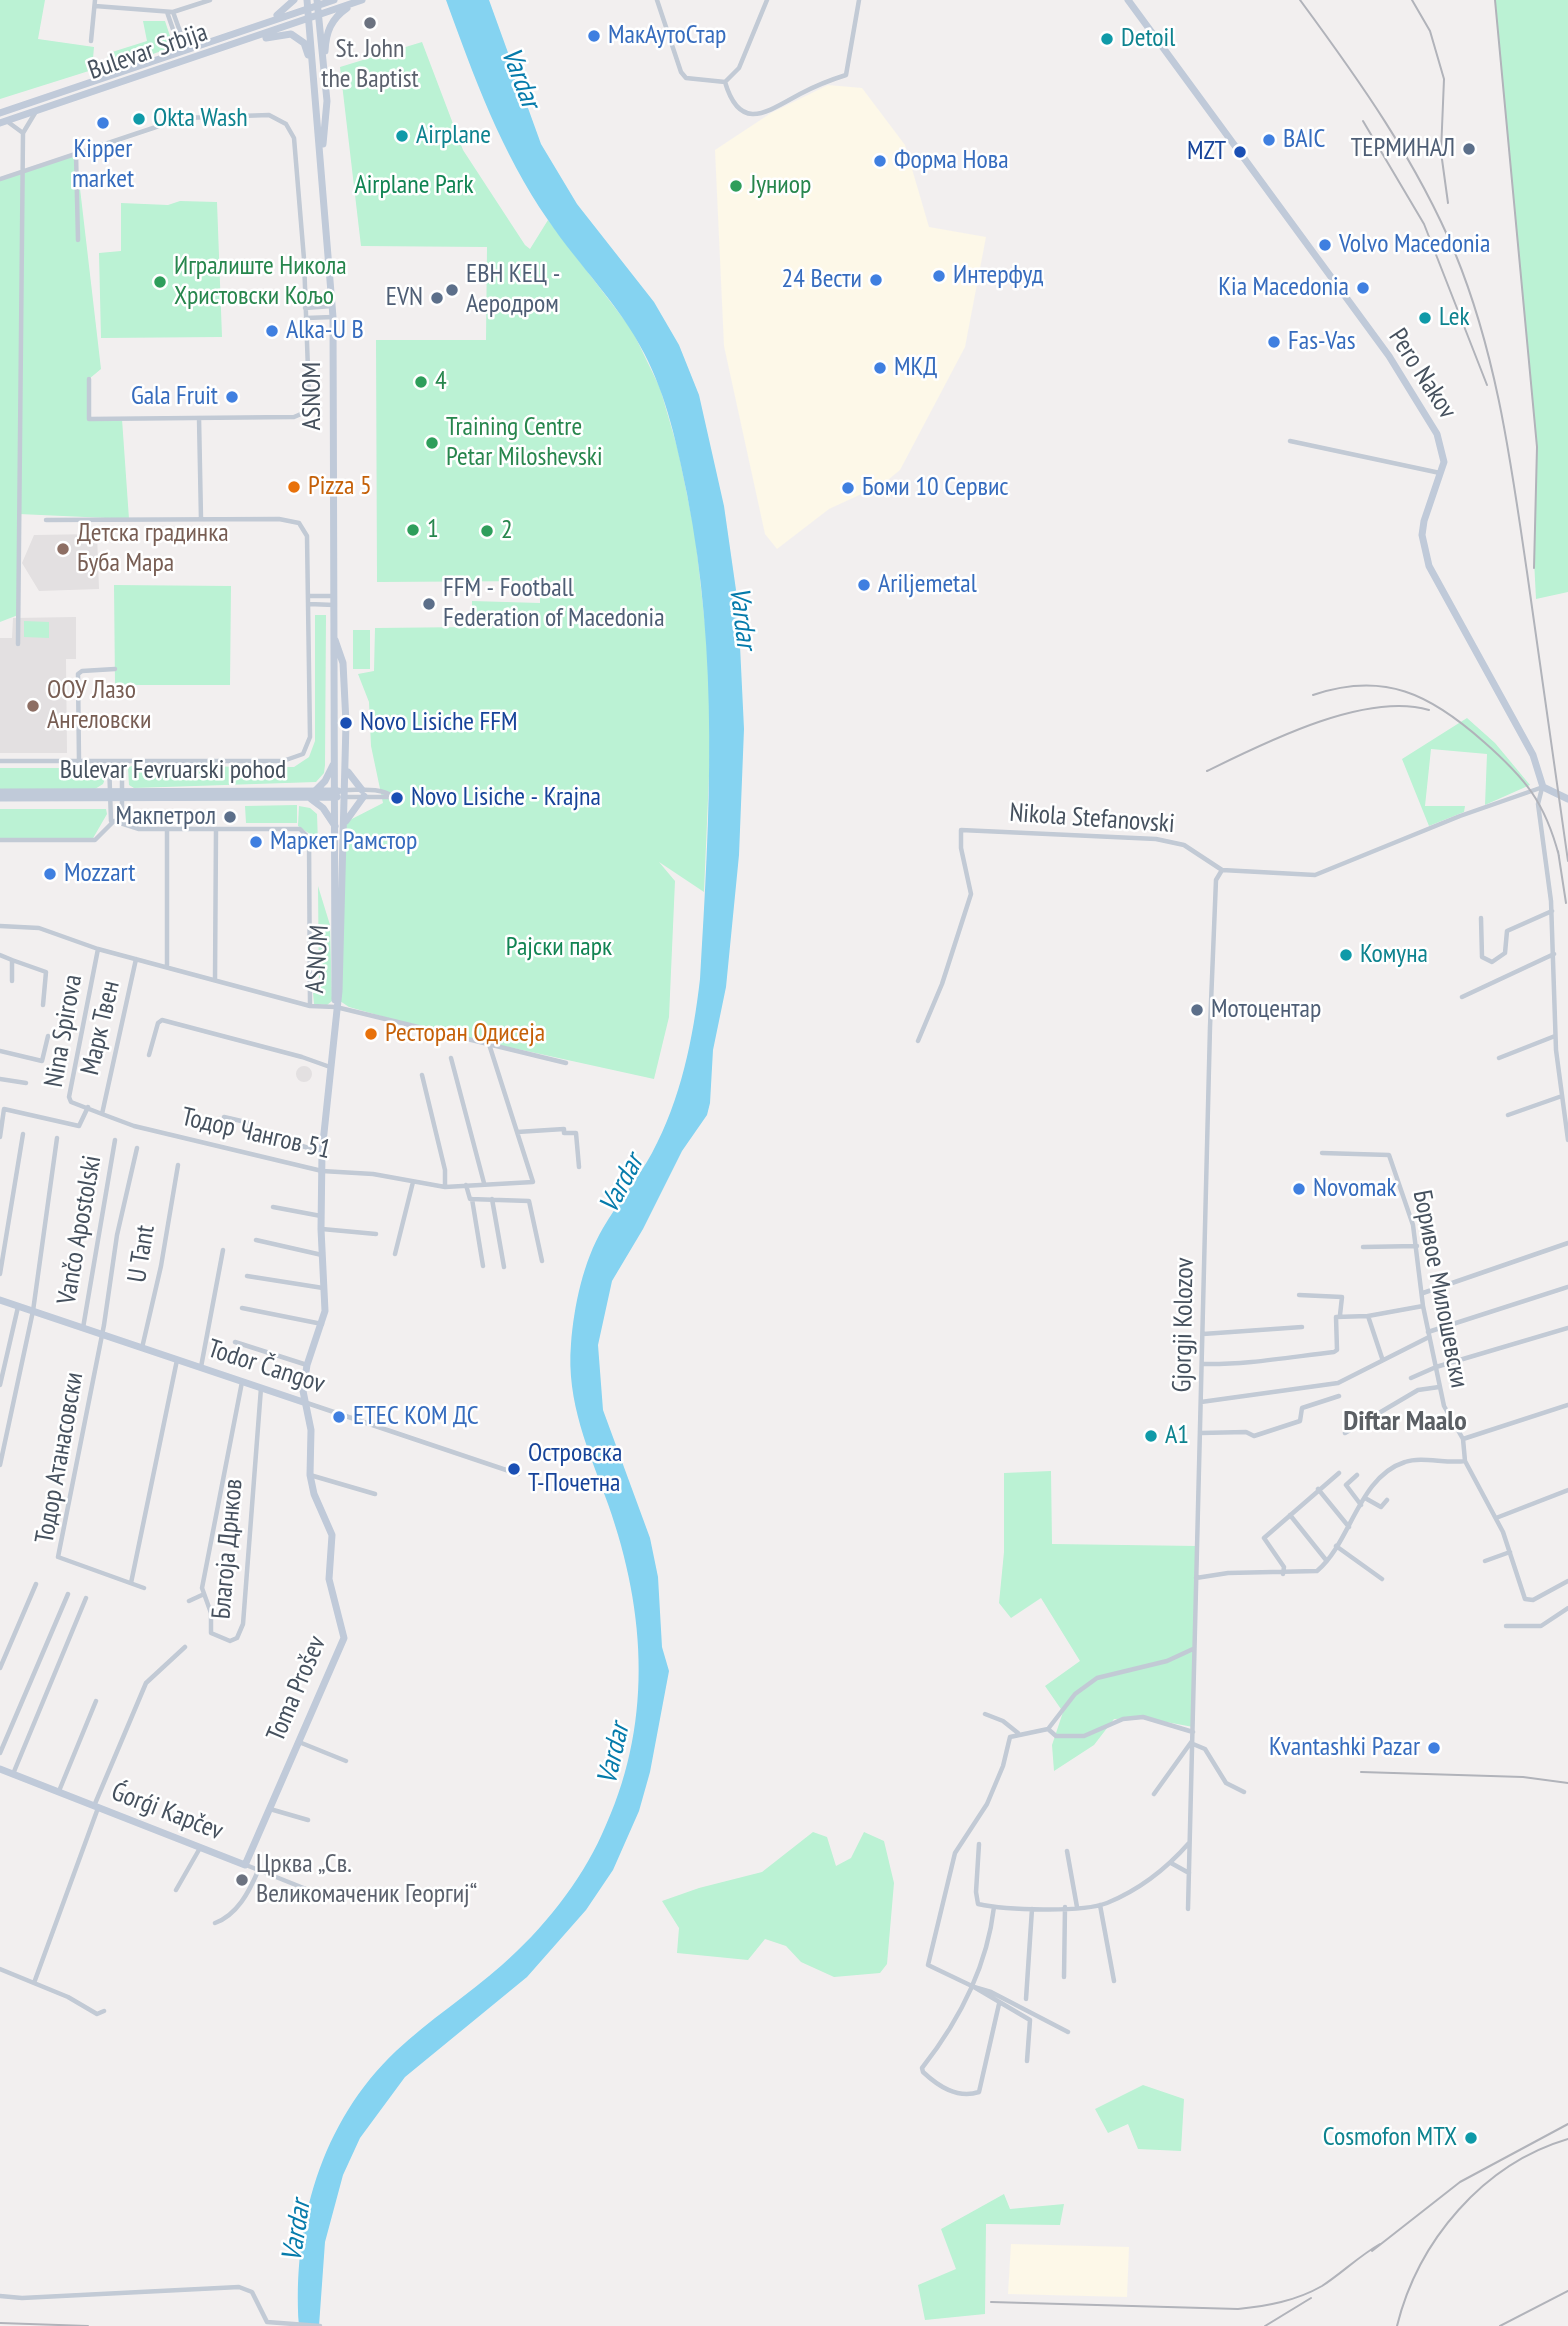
<!DOCTYPE html>
<meta charset="utf-8">
<style>
body{margin:0}
canvas{display:block;background:#f2efef}
</style>
<canvas width="1568" height="2326"></canvas>
<script>
const ctx = document.querySelector('canvas').getContext('2d');
ctx.lineJoin = 'round';
function fillPath(path, color) { ctx.fillStyle = color; ctx.fill(path, 'evenodd'); }
function stroke(path, color, width, dash) { ctx.strokeStyle = color; ctx.lineWidth = width; ctx.lineCap = dash ? 'butt' : 'round'; ctx.setLineDash(dash || []); ctx.stroke(path); }
function label(font, color, halo, rows, align = 'center') {
  ctx.font = font + ' "PT Sans Narrow",sans-serif'; ctx.lineWidth = 5; ctx.setLineDash([]); ctx.textBaseline = 'middle'; ctx.strokeStyle = halo; ctx.fillStyle = color; for (const [text, x, y, turn = 0] of rows) {
    ctx.save(); ctx.translate(x, y); ctx.rotate((+turn || 0) * Math.PI / 180); ctx.textAlign = isNaN(turn) ? turn : align; if (halo) ctx.strokeText(text, 0, 0); ctx.fillText(text, 0, 0); ctx.restore();
  }
}
const commercial = new Path2D(`
 M828,85L862,88L905,145L929,227L986,237L965,347L900,470L883,484L829,509L777,549L765,534L724,346L715,150L771,113Z
 M1011,2244L1129,2247L1127,2297L1008,2294Z`);
const education = new Path2D(`
 M97,534L99,589L39,591L22,563L34,535Z
 M76,617V659H66L67,753H0V638H12L13,618Z
 M296 1074a8 8 0 1 1 16 0a8 8 0 1 1-16 0Z`);
const green = new Path2D(`
 M0,0H45L38,39L94,47L92,70L0,99Z
 M1495,0H1568V592L1536,599L1534,560L1537,447Z
 M143,21H165L172,42L170,48L113,68L106,62L109,53L147,41Z
 M422,42L463,150L525,245L530,249L548,220L632,330L660,388L678,450L695,534L709,660L711,729L704,892L659,862L675,881L669,1017L654,1079L431,1030L349,1007L340,1001L346,822L383,803L371,746L369,702L358,674L374,671L375,628L472,627V601L540,603V581L377,582L376,340H486L487,247L361,246L340,67Z
 M76,154L101,369L89,379V418L122,419L129,519L19,514L18,615L0,622V180Z
 M180,201L217,202L222,337L101,338L99,253L121,251V203L168,205Z
 M114,585L231,586L230,685H115Z
 M315,615H326L325,765L324,773L316,782L134,788L129,785L128,768L131,766L294,767L309,757L315,741Z
 M24,621L49,622V638L24,637Z
 M353,630H370V669H353Z
 M1467,718L1495,743L1530,785L1485,805L1487,754L1431,749L1425,806H1465L1464,812L1429,826L1402,759Z
 M0,768H102L107,774L103,784L95,789H0Z
 M297,805V823H246L245,806Z
 M299,806L310,808L317,814L318,843L312,842L310,834L298,826Z
 M0,809H106L107,814L92,840H0Z
 M318,886L330,925L332,1001L327,1005L314,1004L313,993H319Z
 M1051,1471L1052,1544L1197,1546L1193,1727L1145,1718L1114,1719L1094,1745L1054,1771L1052,1745L1063,1712L1045,1686L1080,1661L1041,1598L1011,1618L999,1603L1004,1552V1473Z
 M813,1832L827,1837L836,1866L851,1858L864,1832L884,1841L894,1883L887,1964L880,1973L834,1977L801,1962L786,1946L765,1939L748,1960L677,1953L679,1928L662,1901L699,1888L762,1872Z
 M1143,2085L1184,2099L1181,2151L1138,2149L1128,2124L1108,2133L1095,2109Z
 M1004,2194L1010,2209L1064,2204L1060,2225L986,2224L985,2314L925,2320L918,2285L956,2269L941,2229Z`);
const water = new Path2D(`
 M446,0H489L541,144L577,204L654,302L679,345L699,395L724,506L738,604L744,729L739,855L726,987L713,1050L710,1103L707,1115L682,1151L643,1229L612,1281L598,1345L603,1410L650,1538L658,1577L662,1647L669,1671L650,1772L639,1811L613,1870L586,1910L527,1977L405,2077L360,2138L343,2175L325,2242L319,2326H299C292,2225 321,2122 396,2051C429,2020 468,1995 502,1965C542,1930 580,1883 602,1834C653,1727 647,1614 608,1504C589,1451 566,1402 571,1344C574,1306 583,1262 603,1228C618,1202 638,1179 652,1153C681,1099 693,1039 700,979C710,814 719,657 687,494C677,445 667,397 644,353C619,304 579,266 548,220C501,152 474,77 446,0Z`);
const street = new Path2D(`
 M657,0L681,72L686,78L725,82C740,133 767,112 800,94C815,86 830,80 846,75L859,0
 M95,6L173,12L210,0
 M167,12L177,41L170,54
 M173,12L182,37L195,46
 M91,41L95,0
 M725,82L739,68L767,0
 M8,122L23,133
 M76,154L78,240
 M0,179L183,118L269,115L286,124L294,138L304,259L309,398L301,414L294,417L89,419V379
 M305,308L332,306
 M306,318L333,317
 M199,418L201,519
 M1290,441L1440,473
 M309,596H334
 M309,604L334,605
 M18,644L23,133L35,113
 M0,761H283L303,754L310,737L307,536L299,523L279,519L46,520
 M79,761L78,674L82,671L115,669
 M109,762L111,821
 M122,762V823
 M1542,788L1538,804L1551,901L1556,1050L1568,1140
 M346,790C362,790 380,787 394,797
 M345,797H393
 M0,840H95L114,821L139,829H300L309,838L310,1006L336,1007L566,1063
 M1481,918L1482,957L1492,962L1505,953L1507,931L1552,911
 M0,926L39,928L98,949L310,1006
 M98,949L69,1097L71,1102L102,1114
 M0,955L12,960V981
 M136,959L102,1114L134,1126L322,1171L373,1174L445,1187L533,1182L517,1132L564,1129V1133H576L579,1167
 M12,960L46,972L43,1005
 M167,967V829
 M215,980L216,829
 M1462,997L1554,954
 M918,1041L942,984L971,894L961,848V830L1156,839L1184,845L1222,870L1315,875L1460,816L1543,787
 M489,1044L517,1132
 M0,1051L42,1061L48,1036
 M149,1055L158,1023L162,1020L302,1057L330,1067
 M451,1058L484,1183
 M1499,1058L1555,1036
 M422,1075L445,1170V1187
 M0,1079L26,1083
 M1508,1115L1562,1096
 M224,1117L250,1123L249,1130L322,1152
 M0,1137L4,1109L79,1126L88,1107
 M137,1148L117,1235L104,1325L58,1557L144,1588
 M1322,1153L1389,1155L1413,1225L1423,1306L1444,1406L1463,1439L1465,1461L1503,1532L1525,1599L1533,1600L1568,1581
 M466,1185L470,1199L529,1201L542,1261
 M472,1199L483,1266
 M492,1199L504,1267
 M273,1207L321,1216
 M322,1229L376,1234
 M256,1240L322,1255
 M1363,1247L1417,1246
 M395,1254L413,1182
 M0,1274L23,1134
 M247,1276L323,1288
 M1423,1293L1568,1243
 M1299,1295L1342,1297L1340,1315
 M242,1308L322,1324
 M1368,1316L1382,1358
 M83,1328L115,1140
 M1428,1332L1568,1287
 M1203,1334L1302,1327
 M235,1342L307,1365
 M142,1348L161,1266L178,1165
 M1202,1364C1246,1365 1290,1357 1334,1352L1337,1350L1336,1317L1368,1316L1423,1306
 M201,1367L223,1250
 M1411,1378L1436,1367L1568,1328
 M242,1382L202,1588L211,1613V1633L230,1641L237,1638L243,1624L261,1388
 M0,1385L18,1307
 M304,1402L518,1474
 M1201,1402L1338,1383L1429,1337
 M1201,1433L1246,1432L1254,1436L1300,1421L1302,1408L1339,1396
 M1345,1433L1418,1390L1439,1387
 M1463,1439L1568,1405
 M0,1465L33,1311L57,1138
 M310,1475L375,1494
 M1357,1475L1346,1485L1361,1505
 M1318,1489L1349,1527
 M1365,1498L1381,1507L1387,1500
 M1290,1515L1326,1560
 M1496,1518L1568,1490
 M1336,1546L1382,1579
 M1485,1561L1510,1552
 M1283,1574L1284,1567L1264,1538L1339,1473
 M1196,1578L1228,1573L1317,1571C1351,1543 1358,1477 1405,1462C1422,1456 1446,1464 1465,1461
 M131,1583L177,1360
 M189,1601L202,1595
 M1506,1626H1541L1568,1608
 M0,1668L36,1584
 M985,1714L1003,1721L1018,1733
 M1048,1729L1056,1736H1084L1123,1719L1143,1717L1193,1732
 M299,1742L346,1761
 M1193,1744L1205,1749L1226,1783L1244,1792
 M0,1753L68,1594
 M13,1774L86,1598
 M59,1791L96,1701
 M1154,1794L1192,1741
 M94,1806L146,1683L185,1647
 M270,1809L308,1820
 M979,1844L976,1892L978,1904C1006,1910 1081,1913 1107,1903C1139,1890 1167,1868 1189,1843
 M1067,1851L1077,1907
 M1171,1863L1189,1873
 M246,1865L306,1889L317,1899
 M176,1890L200,1848
 M1100,1905L1114,1981
 M994,1907C987,1967 959,2021 922,2068L923,2072C938,2086 957,2099 979,2092L999,2004
 M1188,1909L1210,1027L1216,880L1222,870
 M215,1923C237,1915 249,1892 258,1871
 M0,1969L68,1997L97,2014L104,2011
 M1064,1977L1065,1907
 M34,1983L98,1808
 M974,1987L991,1992L1068,2032
 M1026,1999L1032,1909
 M1027,2061L1030,2020L974,1987L928,1965L955,1853L987,1804L1003,1766L1010,1737L1048,1729L1075,1694L1097,1678L1167,1661L1193,1649
 M0,2296L22,2298L239,2287L252,2292L267,2322L320,2326`);
const secondary = new Path2D(`
 M307,0L333,317L335,1000
 M317,0L327,101L323,144
 M1128,0L1389,356L1437,434L1444,462L1424,521L1422,535L1429,566L1533,755L1543,787L1568,799
 M277,15L294,0
 M266,38L291,34L304,43L308,55
 M325,51C326,32 331,19 347,8
 M0,113L334,0
 M0,123L362,0
 M348,772L362,790
 M315,791L325,781L333,765
 M0,792L338,791
 M0,798L337,797
 M311,799L323,808L335,826
 M346,821L364,796
 M0,1300L303,1402
 M0,1769L245,1865L344,1638L329,1579L332,1535L314,1494L310,1475L311,1430L303,1391L307,1365L325,1311L321,1229L322,1152L339,991L346,723L343,663L335,640`);
const rail = new Path2D(`
 M1300,0C1359,80 1416,160 1455,253C1497,355 1511,463 1527,572C1540,669 1554,765 1568,861
 M1412,0L1430,31L1444,79L1441,152L1448,203
 M1495,0L1537,447L1534,568
 M1363,121L1424,224L1487,385
 M1313,695C1384,671 1430,694 1484,742C1525,778 1545,802 1559,856
 M1207,771C1264,743 1366,691 1429,710
 M1558,851L1566,903
 M1361,1772L1523,1777L1568,1783
 M1372,2251L1460,2182L1568,2124
 M991,2302L1238,2309C1267,2306 1296,2301 1322,2286C1342,2273 1359,2256 1380,2244
 M0,2323L88,2326
 M1265,2326L1311,2298
 M1397,2326C1418,2241 1483,2164 1568,2139
 M1500,2326L1568,2291`);
const markers = [
 [370,23,7,"#6b7280"],
 [594,36,7,"#3f7fe0"],
 [1107,39,7,"#0f9aa8"],
 [139,119,7,"#0f9aa8"],
 [103,123,7,"#3f7fe0"],
 [402,136,7,"#0f9aa8"],
 [1269,140,7,"#3f7fe0"],
 [1469,149,7,"#5c6f8a"],
 [1240,152,7,"#1a4fb4"],
 [880,161,7,"#3f7fe0"],
 [736,186,7,"#2e9e5b"],
 [1325,245,7,"#3f7fe0"],
 [939,276,7,"#3f7fe0"],
 [876,280,7,"#3f7fe0"],
 [160,282,7,"#2e9e5b"],
 [1363,288,7,"#3f7fe0"],
 [452,290,7,"#5c6f8a"],
 [437,298,7,"#5c6f8a"],
 [1425,318,7,"#0f9aa8"],
 [272,331,7,"#3f7fe0"],
 [1274,342,7,"#3f7fe0"],
 [880,368,7,"#3f7fe0"],
 [421,382,7,"#2e9e5b"],
 [232,397,7,"#3f7fe0"],
 [432,443,7,"#2e9e5b"],
 [294,487,7,"#e8710a"],
 [848,488,7,"#3f7fe0"],
 [413,530,7,"#2e9e5b"],
 [487,531,7,"#2e9e5b"],
 [63,549,7,"#8d6e63"],
 [864,585,7,"#3f7fe0"],
 [429,604,7,"#5c6f8a"],
 [33,706,7,"#8d6e63"],
 [346,723,7,"#1a4fb4"],
 [397,798,7,"#1a4fb4"],
 [230,817,7,"#5c6f8a"],
 [256,842,7,"#3f7fe0"],
 [50,874,7,"#3f7fe0"],
 [1346,955,7,"#0f9aa8"],
 [1197,1010,7,"#5c6f8a"],
 [371,1034,7,"#e8710a"],
 [1299,1189,7,"#3f7fe0"],
 [339,1417,7,"#3f7fe0"],
 [1151,1436,7,"#0f9aa8"],
 [514,1469,7,"#1a4fb4"],
 [1434,1748,7,"#3f7fe0"],
 [242,1880,7,"#6b7280"],
 [1471,2138,7,"#0f9aa8"]
];
const shopNames = [
 ["МакАутоСтар",608,36],
 ["BAIC",1283,140],
 ["Kipper",103,150,"center"],
 ["market",103,180,"center"],
 ["Форма Нова",894,161],
 ["Volvo Macedonia",1339,245],
 ["Интерфуд",953,276],
 ["24 Вести",862,280,"right"],
 ["Kia Macedonia",1349,288,"right"],
 ["Alka-U B",286,331],
 ["Fas-Vas",1288,342],
 ["МКД",894,368],
 ["Gala Fruit",218,397,"right"],
 ["Боми 10 Сервис",862,488],
 ["Ariljemetal",878,585],
 ["Маркет Рамстор",270,842],
 ["Mozzart",64,874],
 ["Novomak",1313,1189],
 ["ЕТЕС КОМ ДС",353,1417],
 ["Kvantashki Pazar",1420,1748,"right"]
];
const cultureNames = [
 ["Detoil",1121,39],
 ["Okta Wash",153,119],
 ["Airplane",416,136],
 ["Lek",1439,318],
 ["Комуна",1360,955],
 ["А1",1165,1436],
 ["Cosmofon MTX",1457,2138,"right"]
];
const worshipNames = [
 ["St. John",370,50],
 ["the Baptist",370,80],
 ["Црква „Св.",256,1865,"left"],
 ["Великомаченик Георгиј“",256,1895,"left"]
];
const streetNames = [
 ["Bulevar Srbija",148,52,-19],
 ["Pero Nakov",1422,374,57],
 ["ASNOM",313,396,-90],
 ["Bulevar Fevruarski pohod",173,771],
 ["Nikola Stefanovski",1092,819,4],
 ["ASNOM",318,959,-86],
 ["Марк Твен",101,1028,-77],
 ["Nina Spirova",64,1031,-80],
 ["Тодор Чангов 51",256,1134,13],
 ["Vančo Apostolski",80,1230,-80],
 ["U Tant",142,1254,-81],
 ["Боривое Милошевски",1440,1289,79],
 ["Gjorgji Kolozov",1184,1325,-89],
 ["Todor Čangov",266,1367,18],
 ["Тодор Атанасовски",60,1458,-80],
 ["Благоја Дрнков",228,1549,-85],
 ["Toma Prošev",297,1689,-67],
 ["Ǵorǵi Kapčev",167,1812,21]
];
const serviceNames = [
 ["ТЕРМИНАЛ",1455,149],
 ["ЕВН КЕЦ -",466,275,"left"],
 ["Аеродром",466,305,"left"],
 ["EVN",423,298],
 ["FFM - Football",443,589,"left"],
 ["Federation of Macedonia",443,619,"left"],
 ["Макпетрол",216,817],
 ["Мотоцентар",1211,1010,"left"]
];
const transitNames = [
 ["MZT",1226,152,"right"],
 ["Novo Lisiche FFM",360,723],
 ["Novo Lisiche - Krajna",411,798],
 ["Островска",528,1454],
 ["Т-Почетна",528,1484]
];
const parkNames = [
 ["Airplane Park",414,186],
 ["Рајски парк",559,948]
];
const leisureNames = [
 ["Јуниор",750,186],
 ["Игралиште Никола",174,267],
 ["Христовски Кољо",174,297],
 ["4",435,382],
 ["Training Centre",446,428],
 ["Petar Miloshevski",446,458],
 ["1",427,530],
 ["2",501,531]
];
const foodNames = [
 ["Pizza 5",308,487],
 ["Ресторан Одисеја",385,1034]
];
const educationNames = [
 ["Детска градинка",77,534],
 ["Буба Мара",77,564],
 ["ООУ Лазо",47,691],
 ["Ангеловски",47,721]
];
const waterNames = [
 ["Vardar",520,78,69],
 ["Vardar",742,618,83],
 ["Vardar",622,1184,-62],
 ["Vardar",614,1754,-77],
 ["Vardar",297,2231,-81]
];
const neighbourhoodNames = [
 ["Diftar Maalo",1405,1422]
];
fillPath(commercial, '#fdf8e8');
fillPath(education, '#e3e0e1');
fillPath(green, '#bbf2d4');
fillPath(water, '#85d3f1');
stroke(street, '#c2cad5', 4.5);
stroke(secondary, '#c0cad9', 7);
stroke(rail, '#b1b3ba', 2);
for (const [x, y, r, color] of markers) { const dot = new Path2D(); dot.arc(x, y, r, 0, 2 * Math.PI); ctx.fillStyle = color; ctx.fill(dot); stroke(dot, '#fff', 2.5); }
label('26px', '#366cbe', '#fff', shopNames, 'left');
label('26px', '#0d838f', '#fff', cultureNames, 'left');
label('26px', '#5b616d', '#fff', worshipNames);
label('26px', '#46515e', '#fff', streetNames);
label('26px', '#4e5e75', '#fff', serviceNames, 'right');
label('26px', '#164399', '#fff', transitNames, 'left');
label('26px', '#118453', '#fff', parkNames);
label('26px', '#27864d', '#fff', leisureNames, 'left');
label('26px', '#c56008', '#fff', foodNames, 'left');
label('26px', '#785e54', '#fff', educationNames, 'left');
label('italic 28px', '#057bab', '#fff', waterNames);
label('bold 28px', '#5b5f64', '#fff', neighbourhoodNames);
</script>
